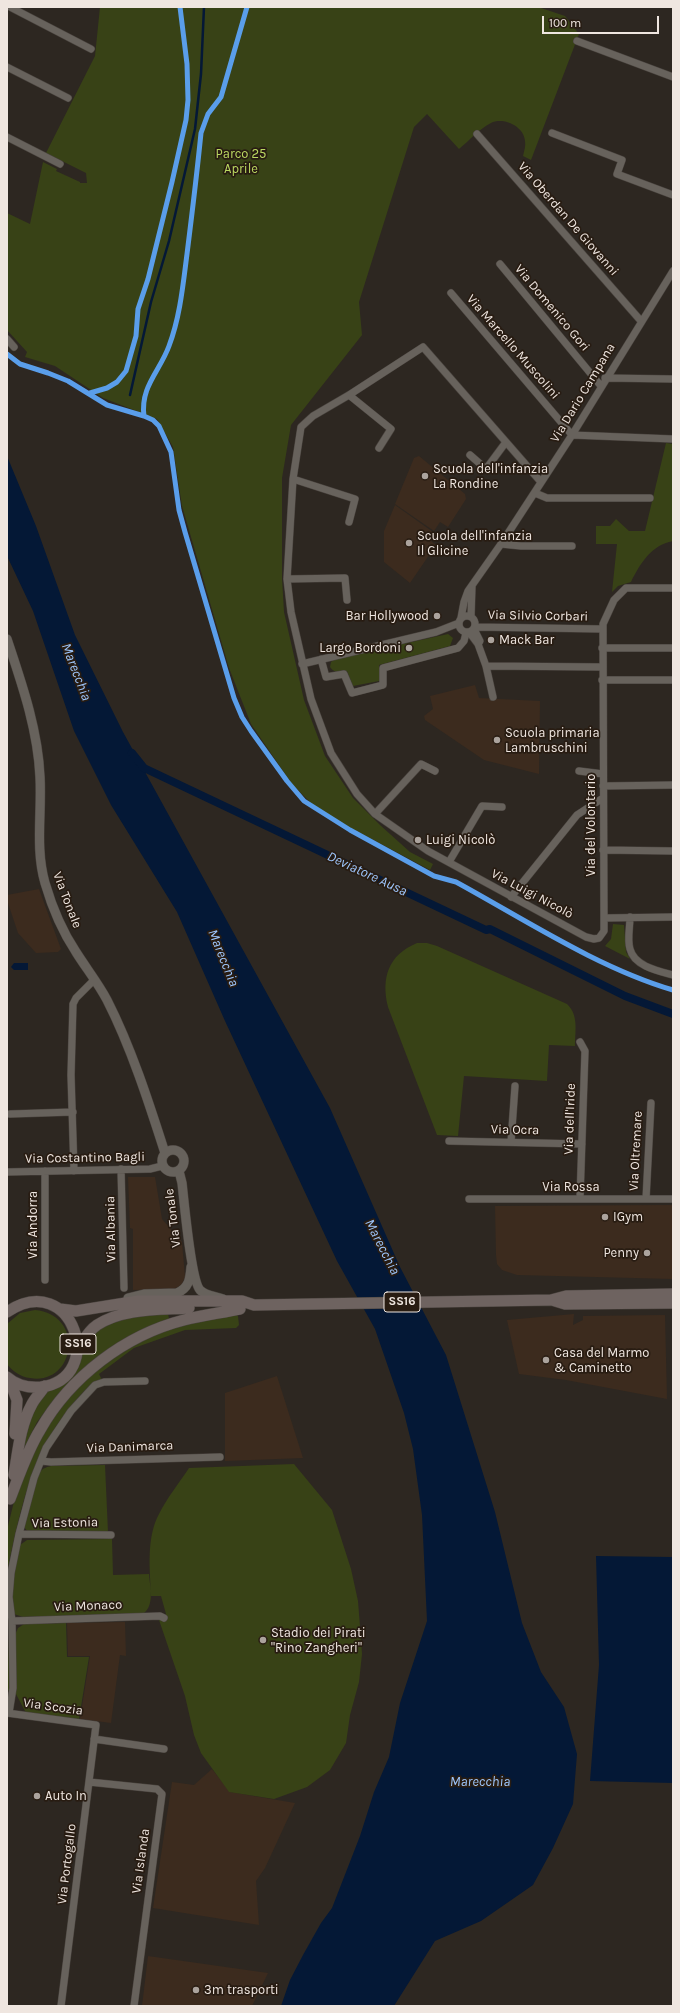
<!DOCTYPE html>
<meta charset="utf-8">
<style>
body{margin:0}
#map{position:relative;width:680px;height:2013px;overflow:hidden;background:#2d2721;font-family:Karla,sans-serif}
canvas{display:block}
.frame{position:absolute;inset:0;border:8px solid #efe6e0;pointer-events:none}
.scale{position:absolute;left:542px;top:16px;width:117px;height:18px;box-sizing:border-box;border:2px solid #efe6e0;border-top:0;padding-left:5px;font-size:12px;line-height:14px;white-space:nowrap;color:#efe6e0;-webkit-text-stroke:3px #281c12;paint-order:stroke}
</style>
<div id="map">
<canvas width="680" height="2013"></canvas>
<div class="frame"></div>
<div class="scale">100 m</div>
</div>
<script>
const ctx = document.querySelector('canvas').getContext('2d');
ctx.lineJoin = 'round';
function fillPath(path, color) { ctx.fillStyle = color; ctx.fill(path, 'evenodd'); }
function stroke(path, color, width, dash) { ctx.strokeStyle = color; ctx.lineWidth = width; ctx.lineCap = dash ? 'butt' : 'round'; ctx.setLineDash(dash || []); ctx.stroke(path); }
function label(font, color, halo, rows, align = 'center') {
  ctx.font = font + ' Karla,sans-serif'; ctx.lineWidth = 3.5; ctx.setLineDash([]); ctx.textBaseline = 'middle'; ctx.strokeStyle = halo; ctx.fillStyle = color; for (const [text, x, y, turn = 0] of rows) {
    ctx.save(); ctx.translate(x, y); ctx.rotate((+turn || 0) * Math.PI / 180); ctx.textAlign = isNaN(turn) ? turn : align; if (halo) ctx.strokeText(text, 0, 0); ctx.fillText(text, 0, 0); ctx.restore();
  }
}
const built = new Path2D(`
 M419,456L465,494L466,499L448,527L440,522L434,531L395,504L414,458Z
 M395,505L433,532L432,534L434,536L431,541L436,545L410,583L384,562V531Z
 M475,685L479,698L540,701L539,774L484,760L425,720L424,716L433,709L430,696Z
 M39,889L61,949L58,952L36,953L18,933L7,900V895Z
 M128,1177H155L162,1219L182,1242L185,1277L182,1284L178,1287L173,1289L133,1290V1229L130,1228Z
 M673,1205V1279L517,1275L502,1270L497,1264L496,1255L495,1206Z
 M574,1314L573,1325L583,1320V1316L665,1315L667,1399L566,1380L519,1374L507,1320Z
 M277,1376L303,1458L225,1461V1393Z
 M125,1622L126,1656L120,1655L111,1723L80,1719L90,1656H68L67,1623Z
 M212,1769L230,1792L295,1803L265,1868L256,1881L259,1925L153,1908L172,1782L194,1785Z
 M148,1956L268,1973L252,2006H142Z`);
const green = new Path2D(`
 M100,7H538L565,16L579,34L531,160L523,156C524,151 526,146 525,141C524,126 503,117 491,123C479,129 469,141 459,149L427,114L414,127L359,302L362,335L291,425L282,478V578L284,612L304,700L325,756L353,798L380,825L410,852L433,864L430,870L338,821L312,804L292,784L251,724L229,668L182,506L173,447L157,419L103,398L55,366L25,357L27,352L7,330V213L30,224L43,162L57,169L56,171L80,182V183H87L86,173L46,153L95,56Z
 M666,443L673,444V541C651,545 640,564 631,582L618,586L612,592L617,544H596V526H610L616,519L629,531H645Z
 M448,634L453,638L450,646L379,665V681L353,686L347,671C340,672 335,674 330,667L331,662L335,659Z
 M613,924L624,925L626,952L630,959L605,946L611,939Z
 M417,943H427L437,946L567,1004C579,1015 575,1032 575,1046L549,1045L547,1081L464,1076L458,1136L437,1135L388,1007C381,978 388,955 417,943Z
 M35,1310C86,1315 75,1386 30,1378C21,1377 12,1371 7,1364V1324L20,1313Z
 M168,1313L169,1319L56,1397L37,1422L23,1450L26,1424L44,1394L61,1384L83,1346L96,1330L118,1319Z
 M236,1315L238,1316L239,1325L236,1328L185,1330L134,1348L99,1374L102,1380C87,1384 80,1396 70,1407C30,1457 20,1512 7,1572V1530L19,1481L29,1454L74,1389L132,1344L179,1324Z
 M294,1464L332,1510L351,1569L358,1601L360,1626L362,1654L359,1682L350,1715L346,1743L330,1770L307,1787L274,1799L229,1792L201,1753L194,1735L185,1696L159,1620L164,1619L166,1614L161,1596H151C150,1570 146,1538 159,1514C167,1498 179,1483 189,1468Z
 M105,1465L108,1532H28L24,1527C28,1513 33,1483 40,1472C43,1468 47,1467 51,1466Z
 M112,1539L113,1575L149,1574C150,1588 155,1605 143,1614L23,1617L14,1614L12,1586L20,1545L27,1540Z
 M7,1616L10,1687L7,1694Z
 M66,1623L67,1657H89L79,1719L26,1713L16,1694L15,1635L18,1628L24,1624Z`);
const water = new Path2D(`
 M7,456L36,526L75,635L123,732L330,1108L400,1267L446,1355L495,1512L522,1623L541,1672L564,1707L577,1754L573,1804L553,1848L533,1885L481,1921L435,1941L394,2006H281L290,1980L303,1955L321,1923L332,1908L360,1836L374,1792L389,1757L400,1703L427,1621L422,1515L413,1449L404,1413L375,1329L337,1261L225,1021L177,912L111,805L74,731L33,611L7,556Z
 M14,963H28V970H14L11,967Z
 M596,1556L673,1557V1783L590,1781L599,1665Z`);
const stream = new Path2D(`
 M130,395L151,302L169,241L195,129L201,74L204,7`);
const canal = new Path2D(`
 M132,753L144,768L486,930L490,929L625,996L673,1014`);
const minor = new Path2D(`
 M10,7L91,49
 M577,41L673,77
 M7,67L68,98
 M552,133L622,160L617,174L673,195
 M477,134L641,321
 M7,137L60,164
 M500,264L601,386
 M451,293L572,435L673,439
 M7,339L14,347
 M605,378L673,379
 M349,395L391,429L379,448
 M470,455L486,469L506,442
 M293,479L355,499L349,522
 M541,482L423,347L349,395L313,416L301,427L293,479L287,579L291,612L311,699L331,753L357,794L375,814L428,851L586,937L594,939L599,938L604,931V918L603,624L614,600L626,588H673
 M535,493L547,498H650
 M501,544L521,546H572
 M287,579L345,578L347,600
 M459 624a8 8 0 1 1 16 0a8 8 0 1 1-16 0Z
 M471,617L472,586
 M461,618L464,602L468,591L501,544L572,435L673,271
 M475,627L602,629
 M474,629L480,641L478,644
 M469,632L478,644L486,666L493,697
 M602,648H673
 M321,659L326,677L344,674L352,693L383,685V668L458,648L464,641L466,633
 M302,664L436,632L459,623
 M486,666L602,667
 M602,680H673
 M579,771L603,774
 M603,786L673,785
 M375,814L421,764L435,771
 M603,850L673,851
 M449,862L482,806L502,807
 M511,897L577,815L603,798
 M630,917C630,927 627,940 630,949C634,966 658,971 673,975
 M604,918L673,917
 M580,1042L585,1051L580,1198
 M10,1114L73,1112
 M449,1141L582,1144
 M511,1142L515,1086
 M121,1169L124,1288
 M45,1171V1280
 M74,1171L71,1075L73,1004L76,998L94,980
 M7,1172L150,1169L162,1166
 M469,1199H673
 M646,1199L651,1103
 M41,1461L51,1462L220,1457
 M19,1534L111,1535
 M12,1621L160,1616L164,1618
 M7,1713L96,1725L61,2006
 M9,1713L13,1688L12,1621L9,1597L11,1573L19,1534L34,1478L46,1448L71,1411L95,1385L104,1382L145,1381
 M94,1739L164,1749
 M89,1782L157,1789L162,1794L134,2006`);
const tertiary = new Path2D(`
 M7,639C22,684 38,730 40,777C42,813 35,848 45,883C52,907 62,931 76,952C86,968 98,983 107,1000C131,1047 149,1103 165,1153
 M162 1161a11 11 0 1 1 22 0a11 11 0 1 1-22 0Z
 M179,1171L182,1183C184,1200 191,1280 200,1290C205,1296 216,1296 223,1299
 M128,1298L144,1294L177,1293C189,1288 190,1279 191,1267`);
const primary = new Path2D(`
 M552,1300L565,1304L673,1303
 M60,1309L76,1311L138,1301H242L254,1305L551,1300L566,1296L673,1294
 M7,1312C73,1268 108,1378 41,1387C29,1388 16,1385 7,1377
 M78,1349C83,1341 88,1331 97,1325C123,1308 159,1310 189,1308
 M9,1379L17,1400L15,1434
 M14,1475C18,1451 20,1426 32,1404C35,1398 41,1392 45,1386
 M10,1499C19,1476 27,1451 40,1430C70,1377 125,1335 184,1320C202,1315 221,1313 240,1309`);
const cycleway = new Path2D(`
 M7,354L20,364L48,373L68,381L107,405L144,416L153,420L159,426L171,452L179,510L185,532L234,698L242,717L251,731L287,781L304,801L350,830L434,876L456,882C524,919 598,968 673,990
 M90,393L107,388L117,382L126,371L136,336L138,309L148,279L172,182L186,120L188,100L187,64L180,7
 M144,416C140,387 160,371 169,346C180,317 183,285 187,254C192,214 197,173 201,133L208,114L221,97L247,7`);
const markers = [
 [425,476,4,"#aba39d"],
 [409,543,4,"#aba39d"],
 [437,616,4,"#aba39d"],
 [491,640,4,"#aba39d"],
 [409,648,4,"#aba39d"],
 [497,740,4,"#aba39d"],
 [418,840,4,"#aba39d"],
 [605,1217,4,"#aba39d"],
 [647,1253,4,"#aba39d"],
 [546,1360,4,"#aba39d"],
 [263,1640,4,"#aba39d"],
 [37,1796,4,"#aba39d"],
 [196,1990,4,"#aba39d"]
];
const shields = [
 [402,1302,36],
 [78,1344,36]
];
const shieldNames = [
 ["SS16",402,1302],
 ["SS16",78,1344]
];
const parkNames = [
 ["Parco 25",241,154],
 ["Aprile",241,169]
];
const streetNames = [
 ["Via Oberdan De Giovanni",568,219,49],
 ["Via Domenico Gori",552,308,50],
 ["Via Marcello Muscolini",513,347,49],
 ["Via Dario Campana",583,393,-59],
 ["Via Silvio Corbari",538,616,1],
 ["Via del Volontario",591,825,-90],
 ["Via Luigi Nicolò",532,894,28],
 ["Via Tonale",67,900,69],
 ["Via dell'Iride",570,1119,-88],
 ["Via Ocra",515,1130,1],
 ["Via Oltremare",636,1151,-87],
 ["Via Costantino Bagli",85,1158,-1],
 ["Via Rossa",571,1187],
 ["Via Tonale",173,1218,-97],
 ["Via Andorra",33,1225,-90],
 ["Via Albania",111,1229,-91],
 ["Via Danimarca",130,1447,-2],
 ["Via Estonia",65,1523,-1],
 ["Via Monaco",88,1606,-2],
 ["Via Scozia",53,1707,8],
 ["Via Islanda",141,1861,-82],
 ["Via Portogallo",67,1864,-83]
];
const poiNames = [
 ["Scuola dell'infanzia",433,469],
 ["La Rondine",433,484],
 ["Scuola dell'infanzia",417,536],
 ["Il Glicine",417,551],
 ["Bar Hollywood",429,616,"right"],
 ["Mack Bar",499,640],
 ["Largo Bordoni",401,648,"right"],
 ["Scuola primaria",505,733],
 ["Lambruschini",505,748],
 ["Luigi Nicolò",426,840],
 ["IGym",613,1217],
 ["Penny",639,1253,"right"],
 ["Casa del Marmo",554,1353],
 ["& Caminetto",554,1368],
 ["Stadio dei Pirati",271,1633],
 ["\"Rino Zangheri\"",271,1648],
 ["Auto In",45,1796],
 ["3m trasporti",204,1990]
];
const waterNames = [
 ["Marecchia",76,672,69],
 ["Deviatore Ausa",367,874,25],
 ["Marecchia",223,958,68],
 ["Marecchia",382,1247,63],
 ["Marecchia",480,1782]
];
fillPath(built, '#3c2b1e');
fillPath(green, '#384216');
fillPath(water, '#041836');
stroke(stream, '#041836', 2.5);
stroke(canal, '#041836', 8);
stroke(minor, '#49433e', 8);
stroke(tertiary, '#49433e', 10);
stroke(primary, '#49433e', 12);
stroke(minor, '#67625c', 7);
stroke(tertiary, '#67625c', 9);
stroke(primary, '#6e6360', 11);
stroke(cycleway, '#5a9eea', 5);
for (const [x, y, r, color] of markers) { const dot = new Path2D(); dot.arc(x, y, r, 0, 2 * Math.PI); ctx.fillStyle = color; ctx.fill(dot); stroke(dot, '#281c12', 1.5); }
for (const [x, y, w] of shields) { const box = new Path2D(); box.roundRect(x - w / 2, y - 10, w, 20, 3); ctx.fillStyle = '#281c12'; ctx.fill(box); stroke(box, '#efe6e0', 1); }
label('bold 12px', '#efe6e0', null, shieldNames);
label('13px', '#bbd961', '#281c12', parkNames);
label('13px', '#efe6e0', '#281c12', streetNames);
label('13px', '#efe6e0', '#281c12', poiNames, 'left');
label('italic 14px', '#9ec7fe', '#281c12', waterNames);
</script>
